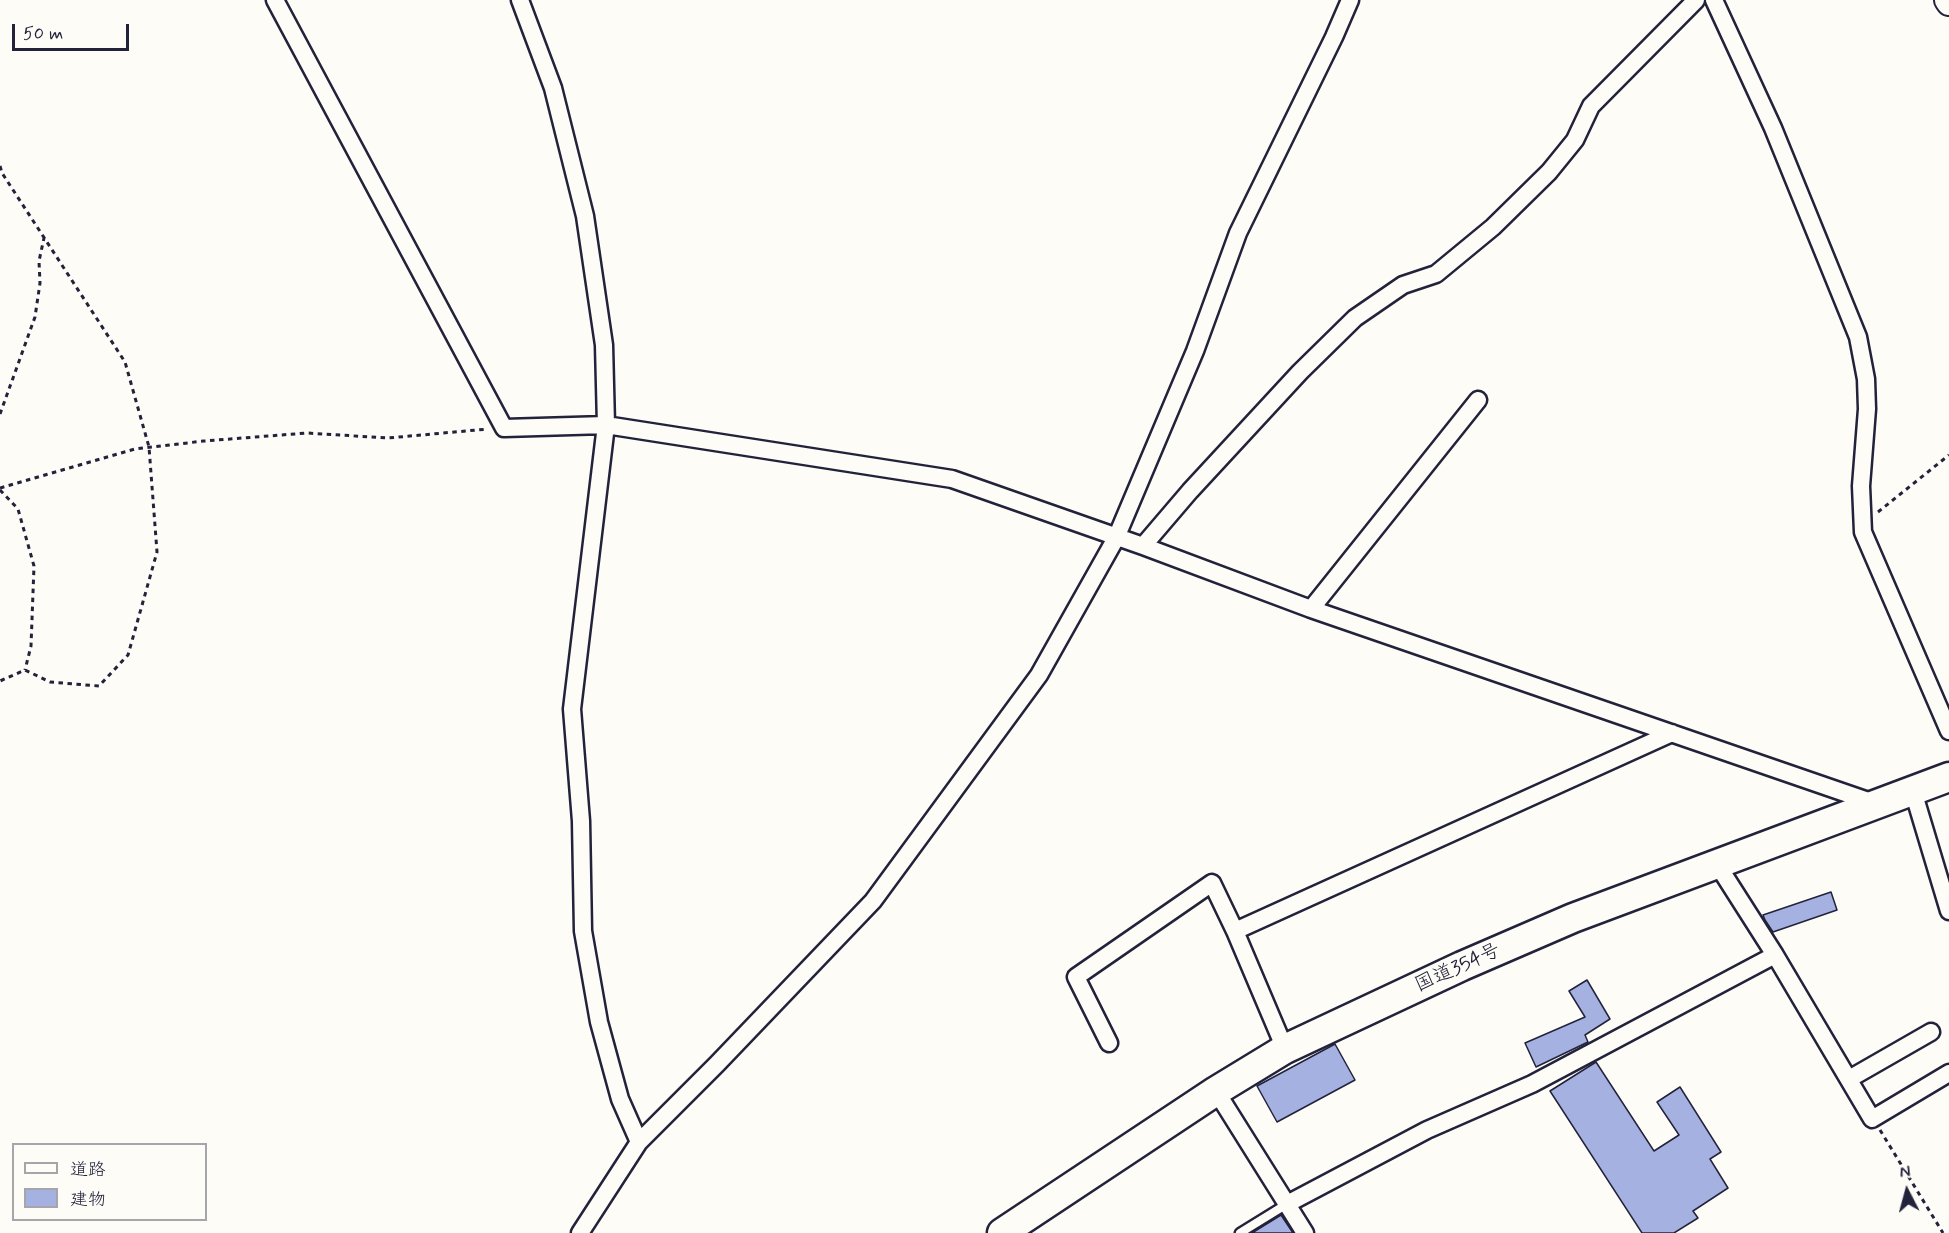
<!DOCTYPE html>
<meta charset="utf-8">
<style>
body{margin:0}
#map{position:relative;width:1949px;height:1233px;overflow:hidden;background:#fdfcf7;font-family:Mynerve,"Klee One",sans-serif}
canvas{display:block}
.legend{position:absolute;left:12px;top:1143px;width:195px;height:78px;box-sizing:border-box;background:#fdfcf7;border:2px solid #a5a5ac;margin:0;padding:8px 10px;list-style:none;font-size:18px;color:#22223b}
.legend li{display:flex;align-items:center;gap:12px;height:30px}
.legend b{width:30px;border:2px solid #a5a5ac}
.north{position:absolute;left:1877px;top:1161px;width:60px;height:60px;-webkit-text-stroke:4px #fdfcf7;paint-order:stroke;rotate:354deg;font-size:16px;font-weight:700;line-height:24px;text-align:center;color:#22223b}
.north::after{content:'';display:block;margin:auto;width:21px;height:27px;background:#22223b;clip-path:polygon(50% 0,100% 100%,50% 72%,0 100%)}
.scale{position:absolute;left:12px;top:24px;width:117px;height:27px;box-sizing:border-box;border:3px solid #22223b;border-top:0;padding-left:8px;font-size:18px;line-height:21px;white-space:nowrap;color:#22223b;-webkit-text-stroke:4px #fdfcf7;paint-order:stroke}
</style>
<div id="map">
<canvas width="1949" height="1233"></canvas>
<ul class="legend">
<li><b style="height:8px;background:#fdfcf7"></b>道路</li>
<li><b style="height:16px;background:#a5b1e1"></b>建物</li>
</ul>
<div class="north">N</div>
<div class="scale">50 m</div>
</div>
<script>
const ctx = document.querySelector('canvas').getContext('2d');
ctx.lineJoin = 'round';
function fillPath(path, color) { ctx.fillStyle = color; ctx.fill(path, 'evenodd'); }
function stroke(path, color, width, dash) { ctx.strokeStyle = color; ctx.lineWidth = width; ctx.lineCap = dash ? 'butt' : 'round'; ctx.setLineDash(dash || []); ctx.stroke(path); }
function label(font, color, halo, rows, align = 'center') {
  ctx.font = font + ' Mynerve,"Klee One",sans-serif'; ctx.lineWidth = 6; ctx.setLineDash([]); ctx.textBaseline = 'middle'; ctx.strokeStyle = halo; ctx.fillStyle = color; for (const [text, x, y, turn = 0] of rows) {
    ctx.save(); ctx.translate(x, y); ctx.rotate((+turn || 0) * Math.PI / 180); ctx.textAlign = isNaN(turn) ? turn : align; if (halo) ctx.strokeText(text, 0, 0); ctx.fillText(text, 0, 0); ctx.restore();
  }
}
const building = new Path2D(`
 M1831,892L1837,910L1773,932L1765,920L1763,915Z
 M1587,980L1610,1019L1585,1035L1588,1042L1536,1067L1525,1043L1585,1017L1569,991Z
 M1335,1044L1355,1080L1277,1122L1257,1086Z
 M1596,1062L1654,1151L1679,1135L1657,1102L1680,1087L1721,1152L1710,1159L1728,1188L1693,1211L1698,1218L1674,1233H1642L1550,1091Z
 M1281,1215L1293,1233H1252Z`);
const path = new Path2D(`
 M0,166L2,173L125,362L149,447L157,552L128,655L99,686L50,682L25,670L0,681
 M0,414L35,317L40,283L39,261L44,238
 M0,488L135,449L204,441L307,433L388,438L488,429
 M0,490L18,509L34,566L31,646L25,670
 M1878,512L1949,455
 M1880,1130L1943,1233`);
const service = new Path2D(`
 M1240,1233L1287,1204`);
const minor = new Path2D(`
 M275,0L504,428L606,425L952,479L1143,546L1311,609L1877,804
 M520,0L553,88L585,216L604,345L606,425L572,709L581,821L583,931L599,1022L620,1099L639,1142
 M1714,0L1773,128L1858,337L1866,379L1867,409L1861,486L1863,532L1949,731
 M1143,546L1190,491L1300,372L1355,318L1403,285L1436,274L1493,227L1549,172L1575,140L1591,106L1696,0
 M1311,609L1478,400
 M1913,791L1949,911
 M1717,864L1775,955L1872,1119L1949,1073
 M1235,931L1672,733
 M1109,1043L1076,977L1212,883L1235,931L1285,1049
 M1849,1079L1931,1032
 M1216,1091L1305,1233
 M1287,1204L1427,1130L1532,1084L1775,955
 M580,1233L639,1142L717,1064L873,901L1039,675L1116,538L1195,351L1238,233L1334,37L1350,0`);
const secondary = new Path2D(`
 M1947,0L1949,3`);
const trunk = new Path2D(`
 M1002,1233L1216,1091L1285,1049L1462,966L1573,918L1949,777`);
const streetNames = [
 ["国道354号",1458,969,-24]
];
fillPath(building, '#a5b1e1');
stroke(building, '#22223b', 1.5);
stroke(service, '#22223b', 13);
stroke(minor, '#22223b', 21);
stroke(secondary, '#22223b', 28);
stroke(trunk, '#22223b', 33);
stroke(path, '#22223b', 3, [4.5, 4.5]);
stroke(service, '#fdfcf7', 8);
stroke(minor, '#fdfcf7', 16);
stroke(secondary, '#fdfcf7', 24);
stroke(trunk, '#fdfcf7', 28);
label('20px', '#22223b', '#fdfcf7', streetNames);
</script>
